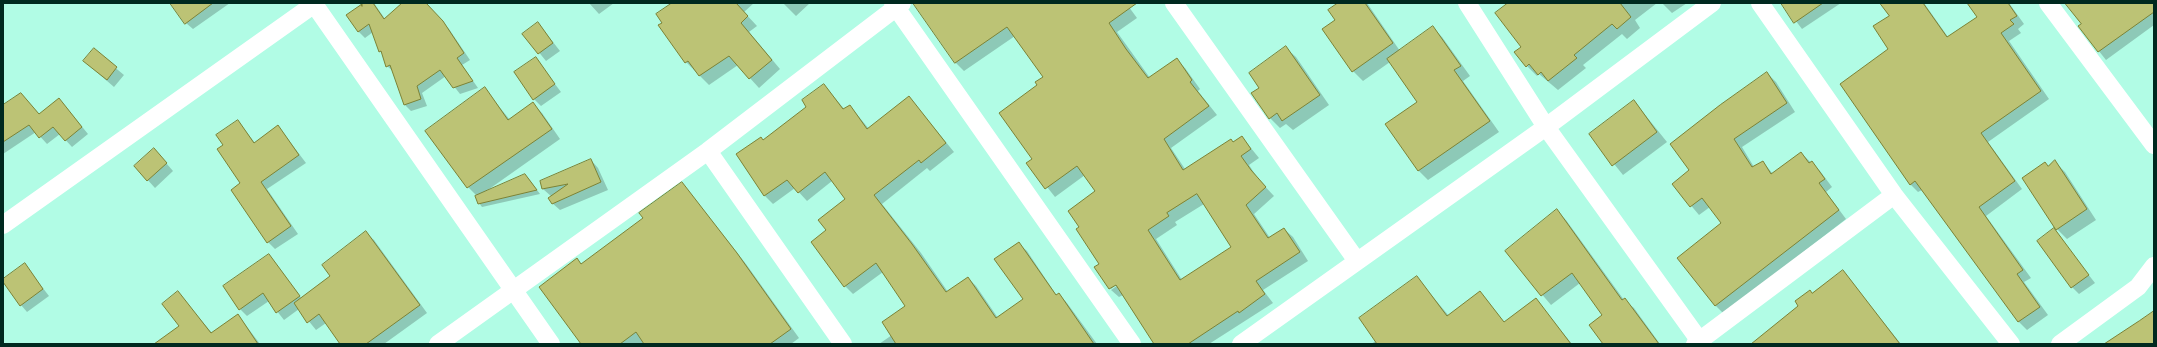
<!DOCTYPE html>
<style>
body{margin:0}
#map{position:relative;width:2157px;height:347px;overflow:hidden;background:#b1fce5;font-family:Lato,sans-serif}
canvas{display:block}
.frame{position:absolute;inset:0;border:4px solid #00291f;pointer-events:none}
</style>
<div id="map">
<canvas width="2157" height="347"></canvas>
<div class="frame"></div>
</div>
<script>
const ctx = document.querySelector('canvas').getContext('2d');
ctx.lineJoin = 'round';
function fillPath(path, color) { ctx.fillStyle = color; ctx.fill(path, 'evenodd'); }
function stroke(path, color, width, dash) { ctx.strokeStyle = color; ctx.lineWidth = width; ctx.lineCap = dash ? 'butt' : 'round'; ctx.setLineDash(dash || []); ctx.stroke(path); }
const shadow = new Path2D(`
 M179,3H230L193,29L186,23Z
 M363,3H374L385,19L403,3H425L449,29L470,60L462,65L478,88L460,94L446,76L422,93L427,106L411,111L405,105L394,72L387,66L384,56L380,51L373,32L365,38L358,31Z
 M589,3H614L599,14Z
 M674,3H754L744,12L757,26L749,32L780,69L759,88L738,65L709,85L686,62L663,23Z
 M783,3H810L796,16Z
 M921,3H1126L1137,18L1117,32L1150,78L1176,59L1185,68L1200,89L1198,91L1217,115L1171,148L1185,169L1242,137L1259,158L1249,165L1259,180L1274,196L1254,214L1270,238L1284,229L1293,237L1308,261L1263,290L1273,303L1209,344H1155L1123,295L1119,297L1111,290L1121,283L1120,282L1111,289L1096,267L1100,264L1096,192L1085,175L1055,197L1028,163L1033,159L1038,85L1044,77L1015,36L964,71L955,62ZM1204,204L1232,247L1182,280L1156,239L1177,225L1175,222Z
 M1340,3H1367L1400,51L1433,28L1442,37L1470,76L1463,81L1499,132L1428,180L1419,171L1387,124L1418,102L1390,62L1363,81L1353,71L1337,20Z
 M1508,3H1657L1635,20L1640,28L1627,39L1622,34L1583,65L1586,68L1558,90L1539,74L1537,76L1527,66L1523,47Z
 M1662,3H1687L1672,13Z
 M1782,3H1841L1802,29Z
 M1893,3H1924L1948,37L1978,17L1968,3H2009L2024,24L2018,29L2021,33L2009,41L2049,99L1988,142L2022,189L1986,216L2031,278L2024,282L2048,315L2027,330L2019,322L1922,190L1918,192L1910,184L1890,49V16Z
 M2067,3H2154V25L2106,60L2079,26L2082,24Z
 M538,23L560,51L546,61L524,34Z
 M1286,48L1296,57L1329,105L1293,130L1286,124L1280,128L1270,118L1260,88Z
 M94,50L124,75L114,87L84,61Z
 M536,59L561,92L541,106L534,99Z
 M1767,73L1776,82L1795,112L1742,147L1754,167L1763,162L1773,174L1801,153L1820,171L1832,187L1826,192L1846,219L1724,314L1715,305L1722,224L1710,207L1699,215L1673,184L1691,170Z
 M824,85L845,110L850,106L869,129L909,97L954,152L930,171L927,168L882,204L921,253L948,292L968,278L976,286L998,318L1024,300L1018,243L1027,251L1057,296L1059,294L1067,303L1097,344H879L892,335L907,306L883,272L853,294L845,286L828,230L846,199L832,181L807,201L795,188L773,204L765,196L737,155L763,141L808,107Z
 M484,88L510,120L533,104L542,113L560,139L485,192L529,179L540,194L482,207L479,203L477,196L468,187Z
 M20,93L40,115L66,107L88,134L72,147L60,134L47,144L36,132L3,154V106Z
 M1634,101L1667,142L1623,175L1590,134Z
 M238,121L255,143L278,126L306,163L267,189L298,234L275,249L268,242L224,145Z
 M161,157L173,171L155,188L135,166Z
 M591,160L598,168L608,190L560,210L552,203V197L543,189Z
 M2055,162L2065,172L2096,220L2067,239L2057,229L2048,167Z
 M682,183L746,264L799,338L791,344H583L577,260L582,265L644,218Z
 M1557,211L1566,220L1624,300L1634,308L1660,344H1604L1603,315L1580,283L1551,305L1506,252Z
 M2054,230L2095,283L2079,294L2072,287Z
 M366,233L374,240L427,313L384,344H341L326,323L316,330L299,309L284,320L269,301L247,316L240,309L269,255L302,299L332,276Z
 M25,265L49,296L27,312L21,305Z
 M1843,272L1901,344H1752L1813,294Z
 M1417,278L1449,316L1480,292L1505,323L1535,299L1572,344H1371L1376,341Z
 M178,293L212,333L238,315L260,344H155L180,327Z`);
const building = new Path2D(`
 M170,3H213L185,24Z
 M361,3H373L384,19L402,3H426L443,21L464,53L457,58L473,81L453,88L440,70L417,86L421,99L404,105L390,65L386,67L381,51L379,52L369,24L358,32L346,15L362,4V6Z
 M672,3H736L748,16L741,23L772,60L749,79L729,56L699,76L688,61L685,63L658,25L662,23L656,14Z
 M913,3H1137L1109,23L1126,49L1148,78L1177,58L1192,80L1190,82L1209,106L1164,139L1183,170L1231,139L1233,142L1242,136L1251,149L1241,156L1251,170L1266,187L1246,205L1268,238L1284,228L1300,252L1256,281L1265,294L1239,313L1238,311L1188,344H1154L1116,285L1109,289L1094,267L1099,264L1076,229L1079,227L1068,211L1095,191L1077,166L1045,189L1026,163L1032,159L999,113L1037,85L1035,82L1043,77L1007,27L955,63ZM1197,194L1231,247L1180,280L1148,230L1169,216L1167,213Z
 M1338,3H1365L1393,43L1352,72L1322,29L1335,20L1328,10Z
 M1508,3H1620L1631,17L1617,29L1612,24L1574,55L1577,58L1548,81L1541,72L1538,75L1529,64L1526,67L1514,52L1521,47L1495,13Z
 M1781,3H1823L1794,23Z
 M1880,3H1923L1947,37L1977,17L1967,3H2008L2017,16L2010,20L2014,24L2001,33L2041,91L1981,133L2015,181L1979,207L2023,270L2017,274L2040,307L2018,322L1915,181L1910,185L1840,84L1888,49L1873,26L1889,16Z
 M2065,3H2154V12L2098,52L2078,26L2081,24Z
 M538,22L553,43L538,54L522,34Z
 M1433,26L1461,66L1454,70L1490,121L1418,171L1385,124L1417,102L1387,59Z
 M1286,46L1320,95L1282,121L1277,113L1269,119L1251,93L1259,88L1249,73Z
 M94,48L117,67L107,80L83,61Z
 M536,57L555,84L533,100L514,72Z
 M1767,72L1787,103L1734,139L1752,167L1763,161L1771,174L1801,152L1809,163L1812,161L1825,179L1819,183L1839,210L1715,306L1677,258L1721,223L1702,198L1690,207L1672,184L1689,170L1670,144L1720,105Z
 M824,84L843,109L850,105L867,129L909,96L946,143L921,163L919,160L874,195L912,244L946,292L968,277L996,318L1023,299L994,259L1019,242L1056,295L1059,293L1094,344H896L882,322L905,306L876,263L844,287L811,242L826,230L818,220L845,199L825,172L798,193L787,180L764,196L736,154L761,137L763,140L806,107L802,100Z
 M485,87L508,120L533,102L552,129L467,188L425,131Z
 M21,93L39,114L59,98L82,127L65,141L53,127L39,138L29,125L3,142V105Z
 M1634,100L1657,132L1612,166L1589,134Z
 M238,120L254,143L278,125L299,155L261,182L291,226L267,243L231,190L240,183L217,149L223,145L216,135Z
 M154,148L167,163L147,181L134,166Z
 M591,159L601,182L552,204L548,198L568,184L542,189L540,181Z
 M2055,160L2087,209L2056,230L2022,178L2045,162L2048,166Z
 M525,174L537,190L478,204L475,196Z
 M682,182L737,253L791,329L770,344H644L636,332L620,344H581L539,287L577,258L581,264L643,218L639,213Z
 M1557,209L1622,300L1625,298L1659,344H1603L1589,325L1602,315L1572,273L1541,296L1505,251Z
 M2054,228L2089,275L2071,288L2037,241Z
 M366,231L420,305L366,344H340L319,314L307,323L294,303L330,276L322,265Z
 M269,254L300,296L276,313L263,293L239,310L223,286Z
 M25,263L43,289L20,306L3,282V279Z
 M1843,270L1900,344H1751L1798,306L1795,301L1810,290L1812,293Z
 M1417,276L1447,316L1480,291L1504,322L1536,298L1571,344H1377L1359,318Z
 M178,291L211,333L238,314L258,344H154L179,326L162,304Z
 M2154,311V344H2104L2139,321Z`);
const minor = new Path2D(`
 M893,3L1132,344
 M1174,3L1357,261
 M1467,3L1546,127L1702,344
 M1760,3L1894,195L2011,344
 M2048,3L2154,145
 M314,4L551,344
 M708,151L843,344
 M3,225L316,3
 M438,344L708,151L902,3
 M1241,344L1546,127L1712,3
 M1695,344L1894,195
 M2060,344L2138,287L2154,266`);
fillPath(shadow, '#0003');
fillPath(building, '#bcc375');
stroke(building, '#7c8235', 1);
stroke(minor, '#fff', 18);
</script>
